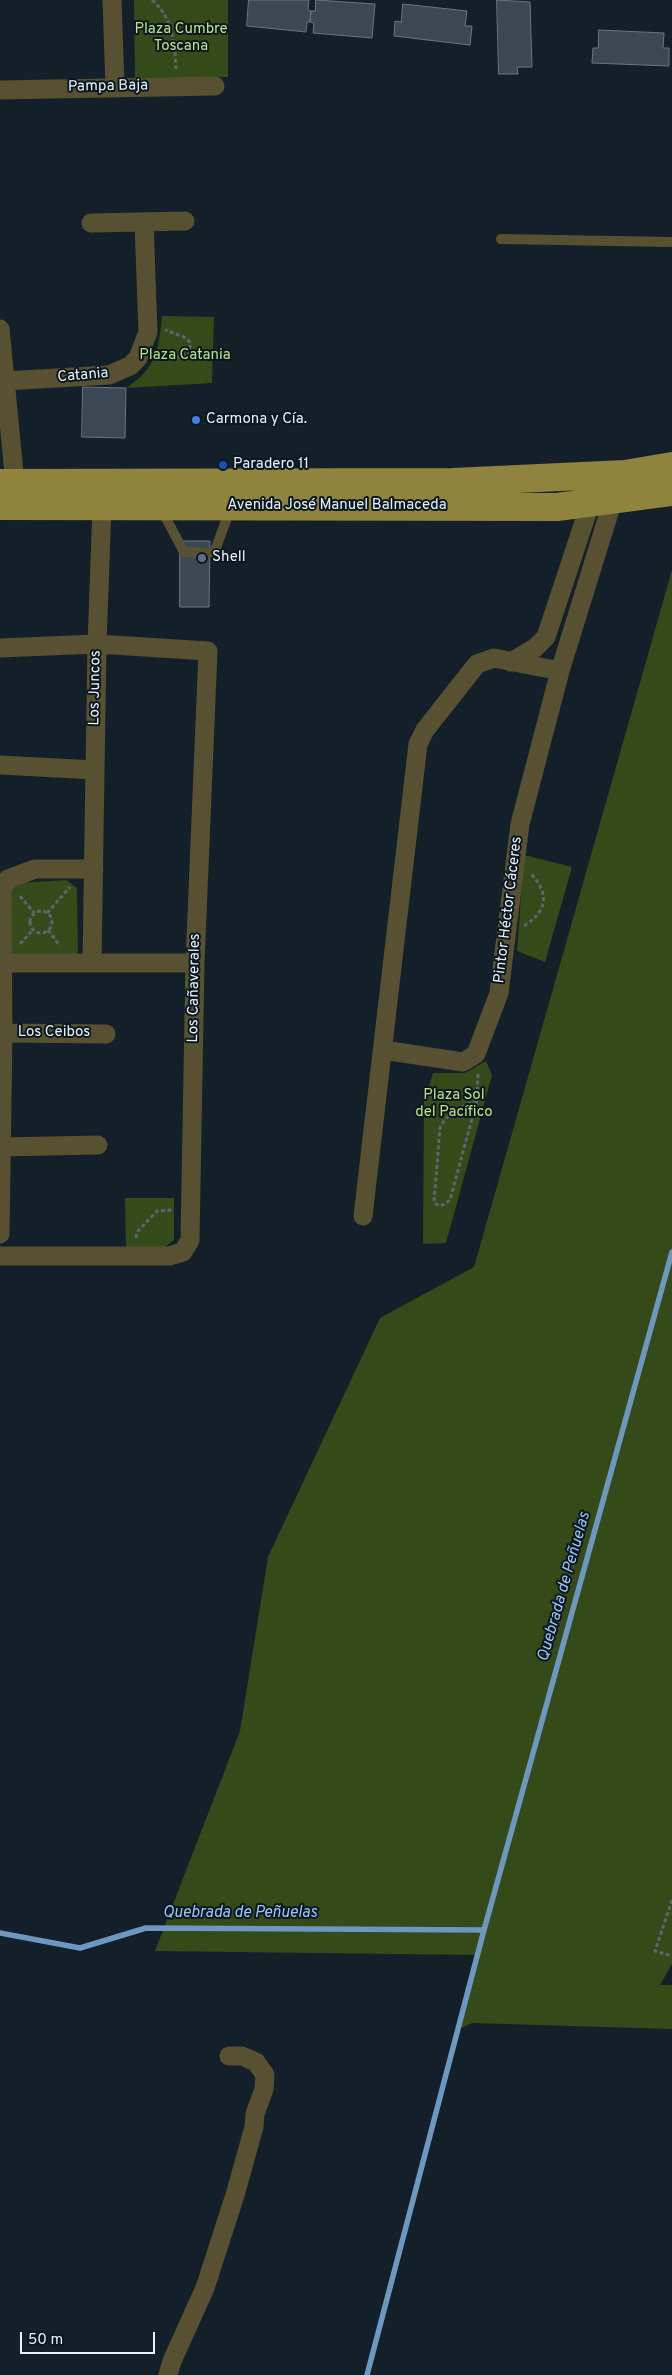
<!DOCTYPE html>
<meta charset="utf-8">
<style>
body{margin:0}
#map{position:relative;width:672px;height:2375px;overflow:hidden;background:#132029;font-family:Overpass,sans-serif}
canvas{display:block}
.scale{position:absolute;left:20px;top:2332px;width:135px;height:22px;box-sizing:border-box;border:2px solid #e9f2f8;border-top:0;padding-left:6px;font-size:15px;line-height:18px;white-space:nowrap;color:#e9f2f8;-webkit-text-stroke:4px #0a1720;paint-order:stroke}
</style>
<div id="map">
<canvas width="672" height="2375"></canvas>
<div class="scale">50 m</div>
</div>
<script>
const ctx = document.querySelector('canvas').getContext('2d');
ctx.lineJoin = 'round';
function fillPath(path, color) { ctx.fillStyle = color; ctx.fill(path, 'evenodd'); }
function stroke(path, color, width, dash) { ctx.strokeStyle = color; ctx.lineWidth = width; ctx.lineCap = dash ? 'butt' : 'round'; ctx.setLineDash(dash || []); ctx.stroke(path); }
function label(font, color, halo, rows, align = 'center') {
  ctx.font = font + ' Overpass,sans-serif'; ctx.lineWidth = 4; ctx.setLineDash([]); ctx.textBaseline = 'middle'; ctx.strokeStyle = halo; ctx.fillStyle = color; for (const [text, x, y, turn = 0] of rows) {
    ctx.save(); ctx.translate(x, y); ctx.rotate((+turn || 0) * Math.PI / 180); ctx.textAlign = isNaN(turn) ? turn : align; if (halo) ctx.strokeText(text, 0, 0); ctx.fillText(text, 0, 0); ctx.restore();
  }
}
const green = new Path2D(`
 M134,0H228V77L135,78Z
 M162,316L214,317L212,383L126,388C156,369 159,349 162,316Z
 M672,570V1964L660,1985H672V2029L472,2023L457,2030L476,1955L155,1951L240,1731L268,1557L380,1318L474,1267Z
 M524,855L572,867L545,962L517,951Z
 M66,880L77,888L78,954L14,958L8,951L9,891L17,883Z
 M486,1061L492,1075L446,1243L423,1244L424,1102L433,1073H465Z
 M125,1198H174V1240L165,1247H126Z`);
const stream = new Path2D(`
 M0,1933L80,1948L146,1928L484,1930L672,1252
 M367,2375L484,1930`);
const building = new Path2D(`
 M249,0H309L308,10L311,11L310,22H307L306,32L247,26Z
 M316,0L375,4L372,38L313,33L314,23L310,22L311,11H315Z
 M497,0L530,2L532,67H517L518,74H499Z
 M403,4L467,11L465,26H472L470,45L394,36L395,21L401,22Z
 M599,30L664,33L663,48H669V66L592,63L593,48H598Z
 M83,387L126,388L125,438L82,437Z
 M180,541H210L209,607H180Z`);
const path = new Path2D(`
 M152,0C173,17 175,46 176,71
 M156,360L180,357L190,353V342L184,337L165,330
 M20,896L34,913
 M30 922a11 11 0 1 1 22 0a11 11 0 1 1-22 0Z
 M47,913L70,887
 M524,926C547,911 550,894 531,874
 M48,930L60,946
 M20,944L34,929
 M477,1100C462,1107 447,1112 440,1128L434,1202L439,1206L445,1204L450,1200L477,1100L478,1074
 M136,1238L137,1232L157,1211L172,1210
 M672,1900L655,1951L672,1956`);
const lane = new Path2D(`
 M501,239L672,242
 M161,509L184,552L214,553L231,507`);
const street = new Path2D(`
 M112,0L115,86
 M0,90L215,86
 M91,223L185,221
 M0,329L15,483
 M5,381L109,375L130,366L138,358L148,332L144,222
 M0,648L97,644L208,651L195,963L190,1240L183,1252L169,1256H0
 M511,662L535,648L546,637L590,504
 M0,765L95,770
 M92,962L97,644L102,506
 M2,963H195
 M3,1033L106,1034
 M383,1050L463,1062L476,1054L499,993L520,824L560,671L613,500
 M1,1147L98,1145
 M363,1216L418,744L425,730L477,664L494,658L560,671
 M0,1234L3,1033L2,890L8,879L35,869H94
 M168,2375L172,2361L205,2288L235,2195L254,2127L255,2114L264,2089L265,2075L256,2062L242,2056H229`);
const primary = new Path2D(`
 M0,483L453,482L625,474L672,466
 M0,506L557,507L672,492`);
const markers = [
 [196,420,5,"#3f7fe0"],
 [223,465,5,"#1a4fb4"],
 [202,558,5,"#5c6f8a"]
];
const parkNames = [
 ["Plaza Cumbre",181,30],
 ["Toscana",181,47],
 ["Plaza Catania",185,356],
 ["Plaza Sol",454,1096],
 ["del Pacífico",454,1113]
];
const streetNames = [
 ["Pampa Baja",108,87,-1],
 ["Catania",83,376,-5],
 ["Avenida José Manuel Balmaceda",337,506],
 ["Los Juncos",96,688,-89],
 ["Pintor Héctor Cáceres",509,910,-83],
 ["Los Cañaverales",195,988,-89],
 ["Los Ceibos",54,1033]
];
const poiNames = [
 ["Carmona y Cía.",206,420],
 ["Paradero 11",233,465],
 ["Shell",212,558]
];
const waterNames = [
 ["Quebrada de Peñuelas",565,1587,-74],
 ["Quebrada de Peñuelas",240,1914]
];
fillPath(green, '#354a19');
stroke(stream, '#6e97c0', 5.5);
fillPath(building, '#3a4853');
stroke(building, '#677682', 1);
stroke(path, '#5a656d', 3, [4, 2.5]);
stroke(lane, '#575131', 10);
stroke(street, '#575131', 19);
stroke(primary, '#8f833e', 28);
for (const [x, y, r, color] of markers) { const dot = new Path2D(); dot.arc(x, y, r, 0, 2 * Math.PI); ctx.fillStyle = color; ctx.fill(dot); stroke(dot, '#0a1720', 2); }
label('15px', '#b8e582', '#0a1720', parkNames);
label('15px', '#e9f2f8', '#0a1720', streetNames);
label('15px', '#e9f2f8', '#0a1720', poiNames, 'left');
label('italic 16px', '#9cc7f7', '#0a1720', waterNames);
</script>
